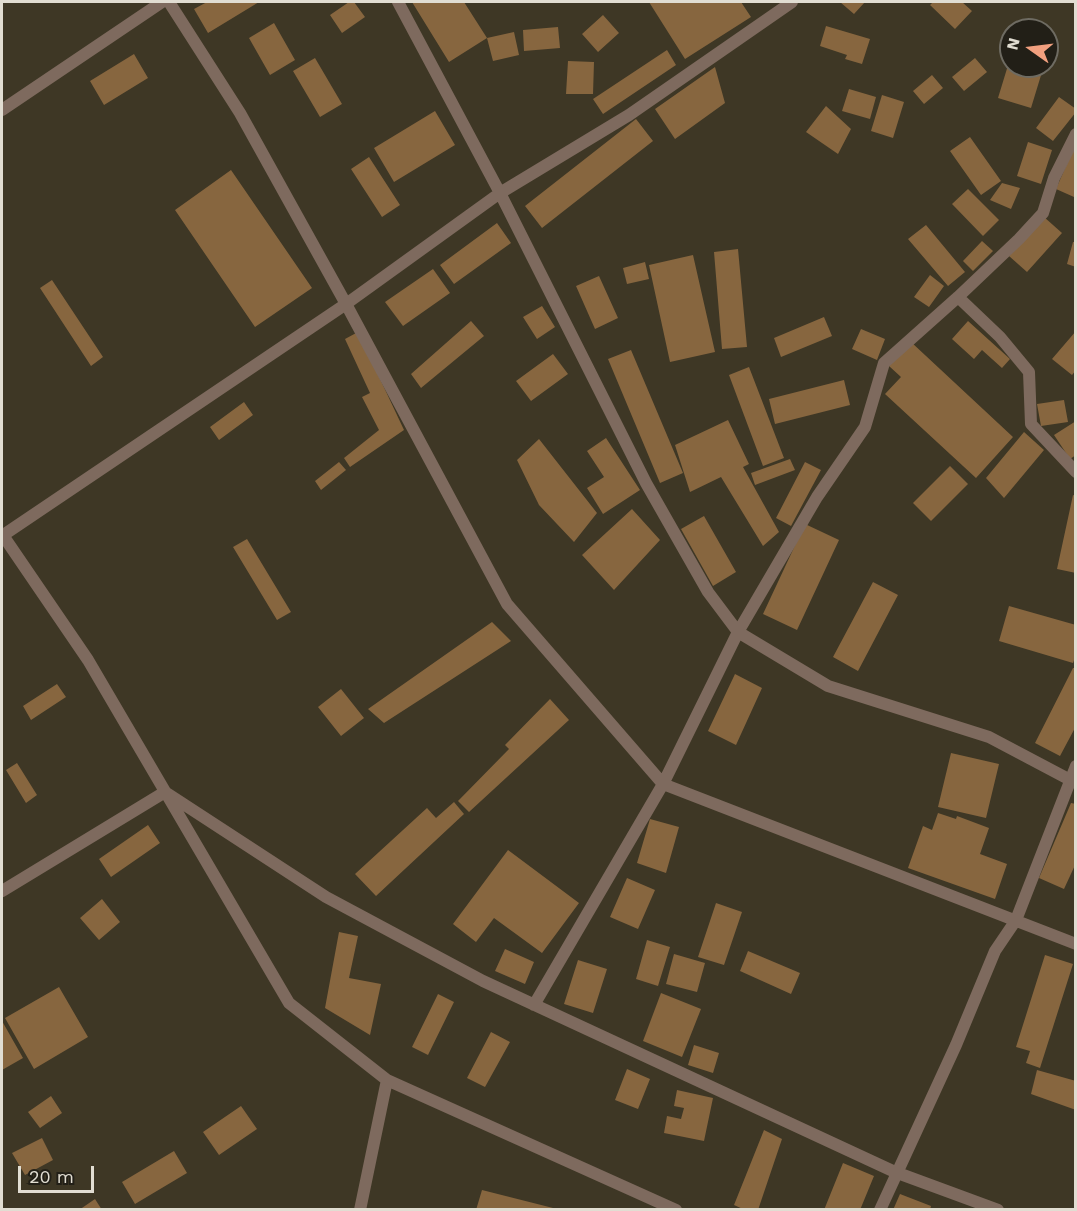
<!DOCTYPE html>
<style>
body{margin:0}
#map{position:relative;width:1077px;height:1211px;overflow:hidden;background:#3e3725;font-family:"Work Sans",sans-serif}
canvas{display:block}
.frame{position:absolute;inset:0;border:3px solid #e1ddd2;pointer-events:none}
.north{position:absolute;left:999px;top:18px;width:60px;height:60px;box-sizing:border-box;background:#221f17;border:2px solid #6e6b62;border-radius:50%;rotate:284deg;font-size:16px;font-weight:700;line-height:24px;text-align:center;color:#e1ddd2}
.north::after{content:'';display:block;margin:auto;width:21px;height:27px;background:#f2a07f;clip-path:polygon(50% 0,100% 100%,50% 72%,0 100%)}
.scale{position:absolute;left:18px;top:1166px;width:76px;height:27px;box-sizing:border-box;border:3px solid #e1ddd2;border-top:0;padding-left:8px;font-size:18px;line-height:21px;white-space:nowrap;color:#e1ddd2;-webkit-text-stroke:4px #221f17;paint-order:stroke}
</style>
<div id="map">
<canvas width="1077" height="1211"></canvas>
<div class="frame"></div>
<div class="north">N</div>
<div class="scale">20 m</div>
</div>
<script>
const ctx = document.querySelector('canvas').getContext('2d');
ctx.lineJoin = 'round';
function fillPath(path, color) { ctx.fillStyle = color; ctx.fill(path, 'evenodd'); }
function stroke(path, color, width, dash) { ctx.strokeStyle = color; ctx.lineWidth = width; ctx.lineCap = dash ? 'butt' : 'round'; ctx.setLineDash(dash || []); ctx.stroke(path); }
const building = new Path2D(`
 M207,2H259L208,33L194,9Z
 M349,2H354L365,17L342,33L330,15Z
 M412,2H464L487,38L449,62Z
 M649,2H741L751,17L685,59Z
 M840,2H865L854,14Z
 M933,2H962L972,11L955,29L930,5Z
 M603,15L619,33L598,52L582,34Z
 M274,23L295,60L270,75L249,38Z
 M826,26L870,39L862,64L845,59L847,55L820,46Z
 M558,27L560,48L524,51L523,30Z
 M514,32L519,55L493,61L487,38Z
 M667,50L676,65L603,114L593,99Z
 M134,54L148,78L104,105L90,81Z
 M315,58L342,104L320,117L293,71Z
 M975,58L987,72L964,91L952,77Z
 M568,61L594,62L593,94H566Z
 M1009,62L1011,66H1021L1042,72L1031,108L998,98Z
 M715,67L725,103L675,139L655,109Z
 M932,75L943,88L924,104L913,91Z
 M849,89L876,97L870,119L842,111Z
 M882,95L904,102L893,138L871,131Z
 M1059,97L1076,109V112L1053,141L1036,128Z
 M826,106L851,129L838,154L806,132Z
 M435,111L455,145L394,182L374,148Z
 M636,119L653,141L542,228L525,206Z
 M970,137L1001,181L981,195L950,151Z
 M1028,142L1052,150L1041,184L1017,176Z
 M1076,143V193L1074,197L1056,189Z
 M369,157L400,205L382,217L351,169Z
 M231,170L312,288L255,327L175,210Z
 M1002,183L1020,188L1011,209L990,200Z
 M968,189L999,220L983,236L952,204Z
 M1044,217L1062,233L1027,272L1009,256Z
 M497,223L511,243L454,284L440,265Z
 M926,225L965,272L948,286L908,239Z
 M982,241L993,251L973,271L963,261Z
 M1073,242H1076V267L1067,264Z
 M738,249L747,347L722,349L714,252Z
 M693,255L715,352L670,362L649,265Z
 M645,262L649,279L627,284L623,268Z
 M433,269L450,293L403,326L385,302Z
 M930,275L944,286L929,307L914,297Z
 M599,276L618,318L595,329L576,286Z
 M52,280L103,357L91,366L40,288Z
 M542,306L555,327L537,339L523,317Z
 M824,317L832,336L781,357L774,338Z
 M471,321L484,336L421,388L411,374Z
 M968,321L1010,359L1002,368L982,350L974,359L952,339Z
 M861,329L885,339L877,360L852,349Z
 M1076,331V370L1072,375L1052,359Z
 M358,332L404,430L350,467L344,458L379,430L362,397L370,393L345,339Z
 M911,342L1013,437L976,478L885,394L901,377L889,366Z
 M631,350L683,473L660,483L608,359Z
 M553,354L568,374L531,401L516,381Z
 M749,367L784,458L763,466L729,375Z
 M844,380L850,405L775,424L769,399Z
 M1064,400L1068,422L1041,426L1037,404Z
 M244,402L253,415L219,440L210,427Z
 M728,420L749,464L743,467L779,532L763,546L721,477L690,492L675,445Z
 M1076,421V455L1070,459L1054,435Z
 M1024,432L1044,450L1004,498L986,478Z
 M606,438L640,490L603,514L587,488L604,477L587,451Z
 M539,439L597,513L574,542L539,505L517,460Z
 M790,459L795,470L755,485L751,473Z
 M339,462L346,470L321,490L315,481Z
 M805,462L821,470L791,526L776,518Z
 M950,466L968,484L931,521L913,503Z
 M1073,495L1076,496V573L1057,569Z
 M632,509L660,540L614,590L582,555Z
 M704,516L736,572L713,586L681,529Z
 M805,524L839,540L797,630L763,614Z
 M247,539L291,612L277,620L233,547Z
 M873,582L898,595L858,671L833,657Z
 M1009,606L1076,625V655L1073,663L999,641Z
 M492,622L511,641L384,723L368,709Z
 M1073,668H1076V726L1060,756L1035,743Z
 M735,674L762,688L736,745L708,731Z
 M57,684L66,697L31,720L23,706Z
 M341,689L364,718L341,736L318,707Z
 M550,699L569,720L469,812L458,801L509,749L505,745Z
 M951,753L999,764L986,818L938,807Z
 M17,763L37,795L26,803L6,770Z
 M454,802L464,814L376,896L355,874L427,808L436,818Z
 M1071,803L1076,804V863L1064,889L1039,878Z
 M938,813L956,819L957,816L989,828L980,854L1007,864L995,899L908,868L923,826L932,830Z
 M650,819L679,827L666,873L637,863Z
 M148,825L160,843L111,877L99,859Z
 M508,850L579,903L542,953L494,918L476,942L453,924Z
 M627,878L655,890L638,929L610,917Z
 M102,899L120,922L99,940L80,918Z
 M716,903L742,912L724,965L698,957Z
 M339,932L358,936L349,978L381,984L370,1035L325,1008Z
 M647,940L670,947L658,986L636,979Z
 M505,949L534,962L525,984L495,971Z
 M748,951L800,973L791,994L740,971Z
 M674,954L705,963L697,992L666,984Z
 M1045,955L1073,964L1040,1068L1026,1063L1030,1051L1016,1047Z
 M578,960L607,969L593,1013L564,1004Z
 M59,987L88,1037L34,1069L5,1018Z
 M661,993L701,1009L682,1057L643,1041Z
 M438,994L454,1002L428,1055L412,1047Z
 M2,1021L23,1058L2,1070Z
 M491,1032L510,1042L485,1087L467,1078Z
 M694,1045L719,1053L713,1073L688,1065Z
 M627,1069L650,1079L638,1109L615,1100Z
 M1037,1070L1076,1081V1110L1031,1094Z
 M677,1090L713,1098L704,1141L664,1133L667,1116L681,1119L684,1108L674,1106Z
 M51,1096L62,1113L40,1128L28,1112Z
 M241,1106L257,1129L219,1155L203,1132Z
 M764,1130L782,1139L758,1210H745L734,1205Z
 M42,1138L53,1160L25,1175L12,1153Z
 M174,1151L187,1173L135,1204L122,1182Z
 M843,1163L874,1176L860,1210H824Z
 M482,1190L557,1209V1210H476Z
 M900,1194L931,1206L930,1210H893Z
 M95,1199L102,1210H79Z`);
const minor = new Path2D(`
 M169,2L240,113L346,304L507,604L663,784L1076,944
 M398,2L500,193L646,483L708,592L738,632L828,686L989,737L1076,783
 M2,110L162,2
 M958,297L1000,337L1029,372L1031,424L1076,472
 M2,534L88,660L289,1003L387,1080L676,1210
 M2,536L346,304L500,193L629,115L792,2
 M2,891L165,792L326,897L483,981L895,1172L998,1210
 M534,1005L663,784L738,632L817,497L865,427L884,363L958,297L1019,239L1043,213L1054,178L1076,134
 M360,1210L387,1080
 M880,1210L956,1045L995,951L1016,920L1076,766`);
fillPath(building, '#87663f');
stroke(minor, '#7e6a5e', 12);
</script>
